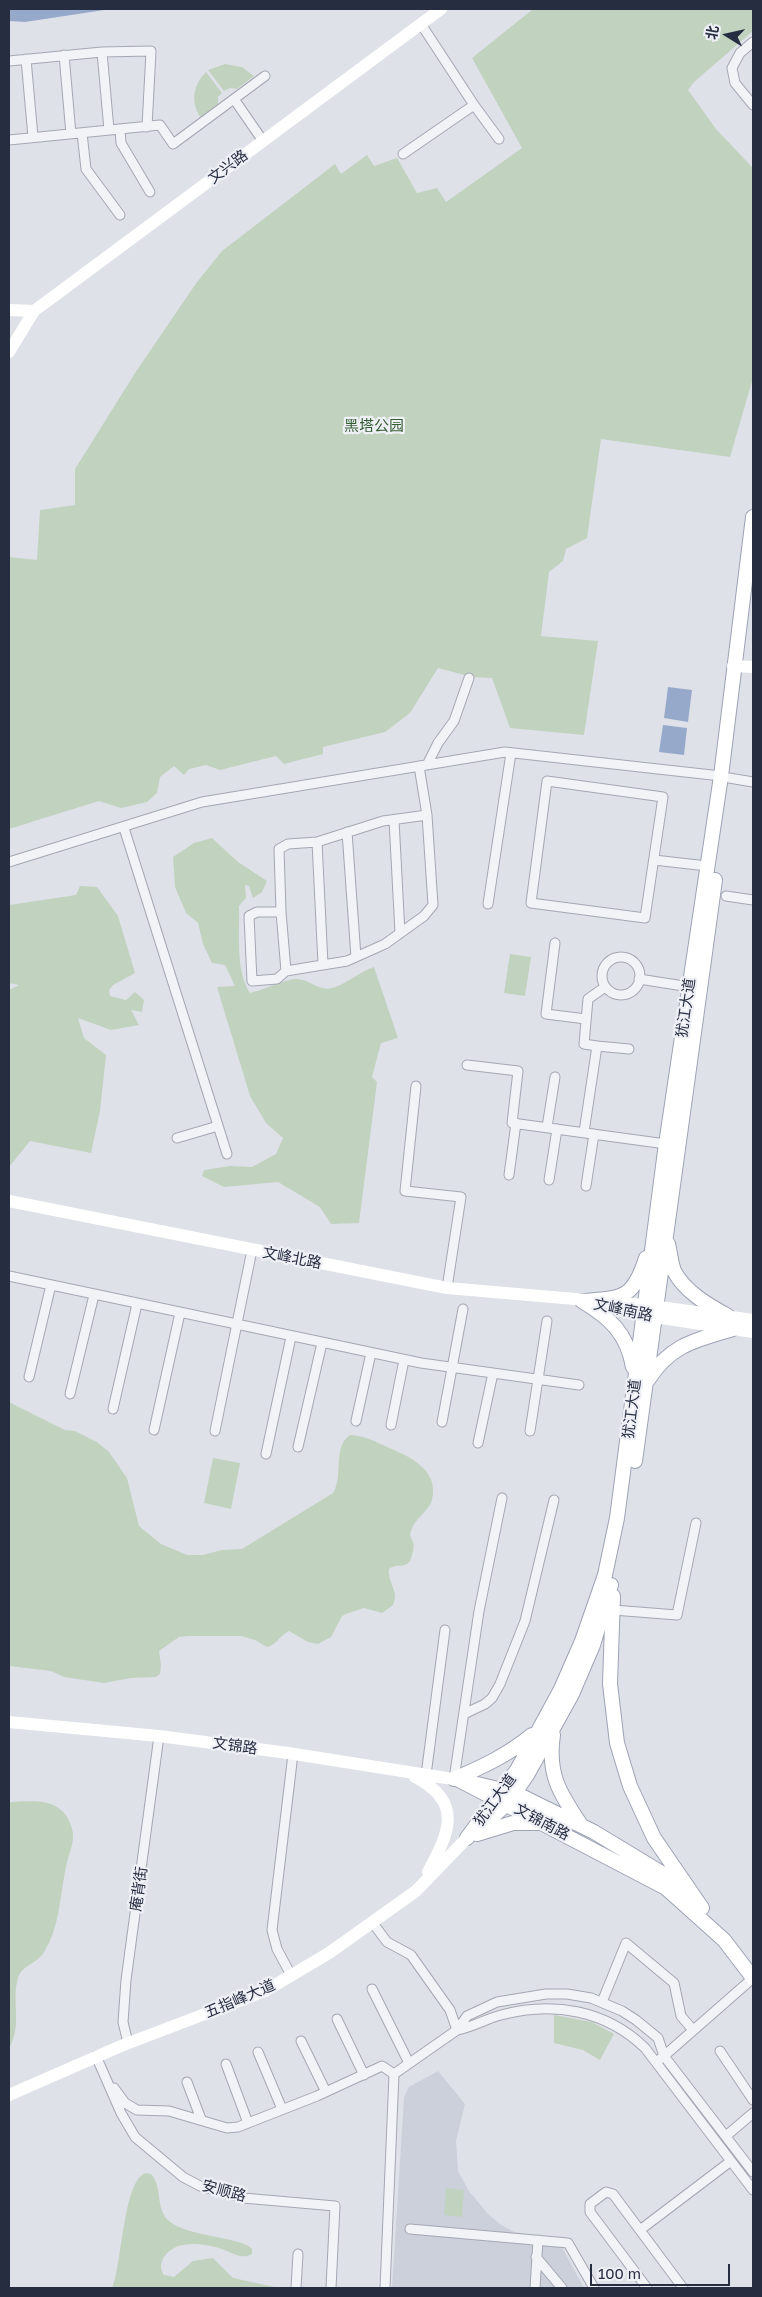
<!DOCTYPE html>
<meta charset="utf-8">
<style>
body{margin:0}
#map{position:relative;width:762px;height:2297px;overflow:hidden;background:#dfe1e9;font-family:"Golos Text","Noto Sans SC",sans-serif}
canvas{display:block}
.frame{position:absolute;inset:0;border:10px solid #272d41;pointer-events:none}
.north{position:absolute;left:702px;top:10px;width:50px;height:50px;-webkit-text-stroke:4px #eef0f6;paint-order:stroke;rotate:280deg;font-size:14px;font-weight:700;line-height:20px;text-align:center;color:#272d41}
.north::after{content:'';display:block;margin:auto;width:18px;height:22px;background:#272d41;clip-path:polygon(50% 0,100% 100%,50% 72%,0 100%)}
.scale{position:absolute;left:590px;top:2264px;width:140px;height:22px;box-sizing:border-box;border:2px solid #272d41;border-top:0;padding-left:6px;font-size:15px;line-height:18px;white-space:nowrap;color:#272d41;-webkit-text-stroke:4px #eef0f6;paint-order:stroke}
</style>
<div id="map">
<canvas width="762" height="2297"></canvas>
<div class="frame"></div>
<div class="north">北</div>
<div class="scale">100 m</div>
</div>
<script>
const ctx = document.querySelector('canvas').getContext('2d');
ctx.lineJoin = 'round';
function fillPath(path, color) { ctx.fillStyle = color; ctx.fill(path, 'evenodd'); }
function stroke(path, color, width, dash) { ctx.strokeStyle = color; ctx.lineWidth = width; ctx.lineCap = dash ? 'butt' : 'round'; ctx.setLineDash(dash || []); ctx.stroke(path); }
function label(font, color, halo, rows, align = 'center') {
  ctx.font = font + ' "Golos Text","Noto Sans SC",sans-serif'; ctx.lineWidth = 4.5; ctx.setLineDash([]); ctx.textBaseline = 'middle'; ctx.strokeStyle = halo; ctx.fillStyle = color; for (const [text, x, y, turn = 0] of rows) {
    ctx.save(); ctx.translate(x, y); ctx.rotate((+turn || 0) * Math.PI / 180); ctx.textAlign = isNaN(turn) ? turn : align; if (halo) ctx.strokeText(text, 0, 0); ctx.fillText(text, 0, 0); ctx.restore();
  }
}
const built = new Path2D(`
 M438,2071L465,2104L456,2141L458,2171L469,2191L488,2214L500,2224L514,2232L557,2238L584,2288H392L404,2097L409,2087Z`);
const green = new Path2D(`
 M533,9H753V31L694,82L688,90L716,129L753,168V378L730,457L601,439L587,538L566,549L563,561L549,572L541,636L598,641L584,735L510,728L492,678L472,677L438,668L410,713L385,732L323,747V754L284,764L276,756L220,770L206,765L189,769L184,775L174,766L160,777L157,793L147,802L121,808L99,801L9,829V557L37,560L40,510L75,505V469L135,373L197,282L222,251L335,164L341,174L367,155L374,166L397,158L417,193L437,188L446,202L522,148L472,58Z
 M225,64L242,67L254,76L237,89L230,88L224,91L208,70Z
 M206,72L222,93L218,97V104L201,118C190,103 193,85 206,72Z
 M212,838L238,862L267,881L262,892L253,898L249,886L245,885L246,898L239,906C240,933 235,970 250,993C263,990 284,980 295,979C309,978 319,992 332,988C345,985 359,972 374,967L398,1038L381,1043L372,1077L377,1082L359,1223L331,1224L320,1207L278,1182L224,1187L202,1176L204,1170L230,1166L252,1167L276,1154L283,1138L266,1123L250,1096L217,987L235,986L225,965L212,963L203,944L198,923L186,913L175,887L173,857L194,843Z
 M80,886L97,887L118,916L135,973L113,985L109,990L110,996L126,1000L135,992L144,1000L142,1012L131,1010L139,1025L111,1030L78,1018L84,1038L106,1055L100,1111L91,1153L30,1141L9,1167V990L19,985L9,983V905L76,895Z
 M510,954L531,957L525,996L504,993Z
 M9,1402L65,1430L75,1431L97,1442L109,1452L127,1478L139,1526L161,1544L187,1555H203L222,1550L242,1549L333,1493C344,1476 332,1447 350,1435C365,1436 369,1439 383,1445C405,1455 440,1467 432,1500C429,1511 414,1519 411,1531C409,1536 411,1537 413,1542C415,1548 412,1556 410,1561C404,1569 396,1563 389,1569C387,1582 400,1591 393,1605L382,1613L364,1608L346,1614L342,1616L331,1637L318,1644L308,1642L289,1631C280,1635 277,1645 267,1647L255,1640L241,1636H188L179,1637L159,1651L161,1665L160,1674L156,1677L131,1678L104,1683L64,1677L51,1671L9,1666Z
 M213,1458L240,1463L231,1509L204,1503Z
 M9,1802C26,1802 47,1798 61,1810C67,1815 72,1825 73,1833C74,1844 68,1856 66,1867C60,1895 60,1927 44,1952C38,1963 21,1966 18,1978C11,2002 23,2023 9,2049Z
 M554,2015L592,2022L614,2034L600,2060L583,2050L554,2043Z
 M146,2173L151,2174C163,2187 155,2209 169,2221C187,2237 243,2237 252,2249V2254C242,2260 232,2253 222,2249C204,2243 175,2239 164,2257C160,2264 160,2269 164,2275L174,2277L193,2261L213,2258L233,2278L279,2288H112C122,2267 123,2179 146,2173Z
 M446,2188L464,2190L462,2217L444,2215Z`);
const water = new Path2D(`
 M9,9H111L25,22L9,21Z
 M668,687L692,690L688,722L664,718Z
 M663,725L687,728L684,755L659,752Z`);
const street = new Path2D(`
 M753,42L740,53L732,68L735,83L753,105
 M102,52L109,130
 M64,55L71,134
 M26,59L33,137
 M9,61L102,52L151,51L147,127
 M234,99L263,141
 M474,105L499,139
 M120,129L121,143L150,192
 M82,133L86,169L120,215
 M9,140L160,125L173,144L265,76
 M403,154L474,105L421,24
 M427,765L438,743L454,721L469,678
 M419,766L427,815L383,821L317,842L288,844L279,849L281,912H257L249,916L252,981L277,979L286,971L347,961L385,944L424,916L433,905L427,815
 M729,778L753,782
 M547,781L663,797L645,918L531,903Z
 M394,820L400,933
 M124,828L227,1154
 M347,832L356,957
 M317,842L323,964
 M654,860L707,866
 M9,862L202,802L505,752L721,776
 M726,896L753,900
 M488,904L511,753
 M281,912L286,971
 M555,943L546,1014L586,1019
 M602 976a19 19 0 1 1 38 0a19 19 0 1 1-38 0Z
 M639,979L690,987
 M597,1046L629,1049
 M467,1065L518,1071L512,1123L666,1144
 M416,1086L405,1191L461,1197L447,1288
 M547,1127L555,1077
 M584,1132L597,1046L584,1044L588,999L605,987
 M177,1138L218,1126
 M509,1175L516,1123
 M549,1180L557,1129
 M586,1186L594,1134
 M9,1276L421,1363L579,1385
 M29,1377L51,1285
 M70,1394L94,1295
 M113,1409L137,1304
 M356,1421L371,1353
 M442,1422L463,1309
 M391,1425L404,1360
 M154,1430L180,1313
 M215,1431L252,1250
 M530,1431L547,1321
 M478,1443L493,1373
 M298,1447L322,1343
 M266,1454L291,1337
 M613,1610L677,1615L696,1523
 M464,1714L485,1704L492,1698L500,1684L525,1621L554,1500
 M426,1775L445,1630
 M454,1779L479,1611L502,1498
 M372,1922L387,1942L411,1955L450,2010L457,2030
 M291,1975L277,1949L272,1930L293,1754
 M753,1978L664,2056L753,2172
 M372,1989L409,2063
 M602,2002L626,1943L674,1983L681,2016L693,2030
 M337,2019L364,2075
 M457,2030C474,2027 485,2019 501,2015C553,2001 606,2010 645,2048L753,2190
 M301,2041L326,2092
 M128,2043L123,2022L126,1980L159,1736
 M720,2051L753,2100
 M258,2052L282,2109
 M96,2056L121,2113L135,2137L183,2177L200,2186L243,2198L335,2206L331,2288
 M226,2064L248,2123
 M187,2082L201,2119
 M114,2088L125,2103L137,2110L169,2111L227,2128L238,2127L317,2096L382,2066L394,2074
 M726,2136L753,2113
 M410,2229L568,2243L594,2288
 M640,2230L731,2161
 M536,2257L562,2288
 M296,2288L298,2254
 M385,2288L394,2074L457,2030L467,2016L497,2002L546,1994H567L591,1998L622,2011L636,2020L658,2038L664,2056L656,2062
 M535,2288L538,2240
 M647,2288L590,2212V2204L606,2192L613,2194L683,2288`);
const secondary = new Path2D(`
 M9,310L34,311L441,9
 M9,352L34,311
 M733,666L753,667
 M9,1201L447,1288L645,1305L753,1320
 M619,1309L655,1317L753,1332
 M9,1722L159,1736L288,1753L459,1780
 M415,1777C464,1802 449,1833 428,1872
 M9,2095L121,2046L265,1991L329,1953L416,1891L467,1838`);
const primary = new Path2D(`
 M668,1244C670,1252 671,1263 674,1271C685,1292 708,1305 728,1316
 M582,1301C610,1318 627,1333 633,1367
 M583,1301C623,1298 633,1299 646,1258
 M648,1380C670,1345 695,1340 733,1329
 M635,1461L715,880
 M613,1596L610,1684L617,1743L630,1786L654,1838L702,1908
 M553,1735C547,1774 560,1794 581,1825
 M454,1779C482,1767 508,1755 532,1735
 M459,1780L666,1888L724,1940L753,1978
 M473,1783L515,1793L594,1832L670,1878L683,1891
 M483,1825L507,1804L527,1775L572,1694L593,1645L611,1585
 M477,1834L513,1823H539
 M467,1838L517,1770L561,1689L582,1641L605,1575L617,1518L665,1151L721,776L753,517`);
const streetNames = [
 ["文兴路",228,167,-37],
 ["犹江大道",686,1008,-82],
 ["文峰北路",292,1258,11],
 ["文峰南路",623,1310,12],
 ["犹江大道",632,1409,-83],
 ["文锦路",235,1746,8],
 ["犹江大道",495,1800,-54],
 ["文锦南路",542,1822,28],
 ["庵背街",139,1889,-82],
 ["五指峰大道",240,1999,-23],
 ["安顺路",224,2191,15]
];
const parkNames = [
 ["黑塔公园",374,426]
];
fillPath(built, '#ccd0db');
fillPath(green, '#c1d3bf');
fillPath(water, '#97a9cb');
stroke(street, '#a4a7b3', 11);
stroke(primary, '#9da3b5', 16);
stroke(street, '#f1f3f7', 9);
stroke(secondary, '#fff', 12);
stroke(primary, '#fff', 14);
label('15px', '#272d41', '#eef0f6', streetNames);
label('15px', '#355d33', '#eef0f6', parkNames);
</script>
